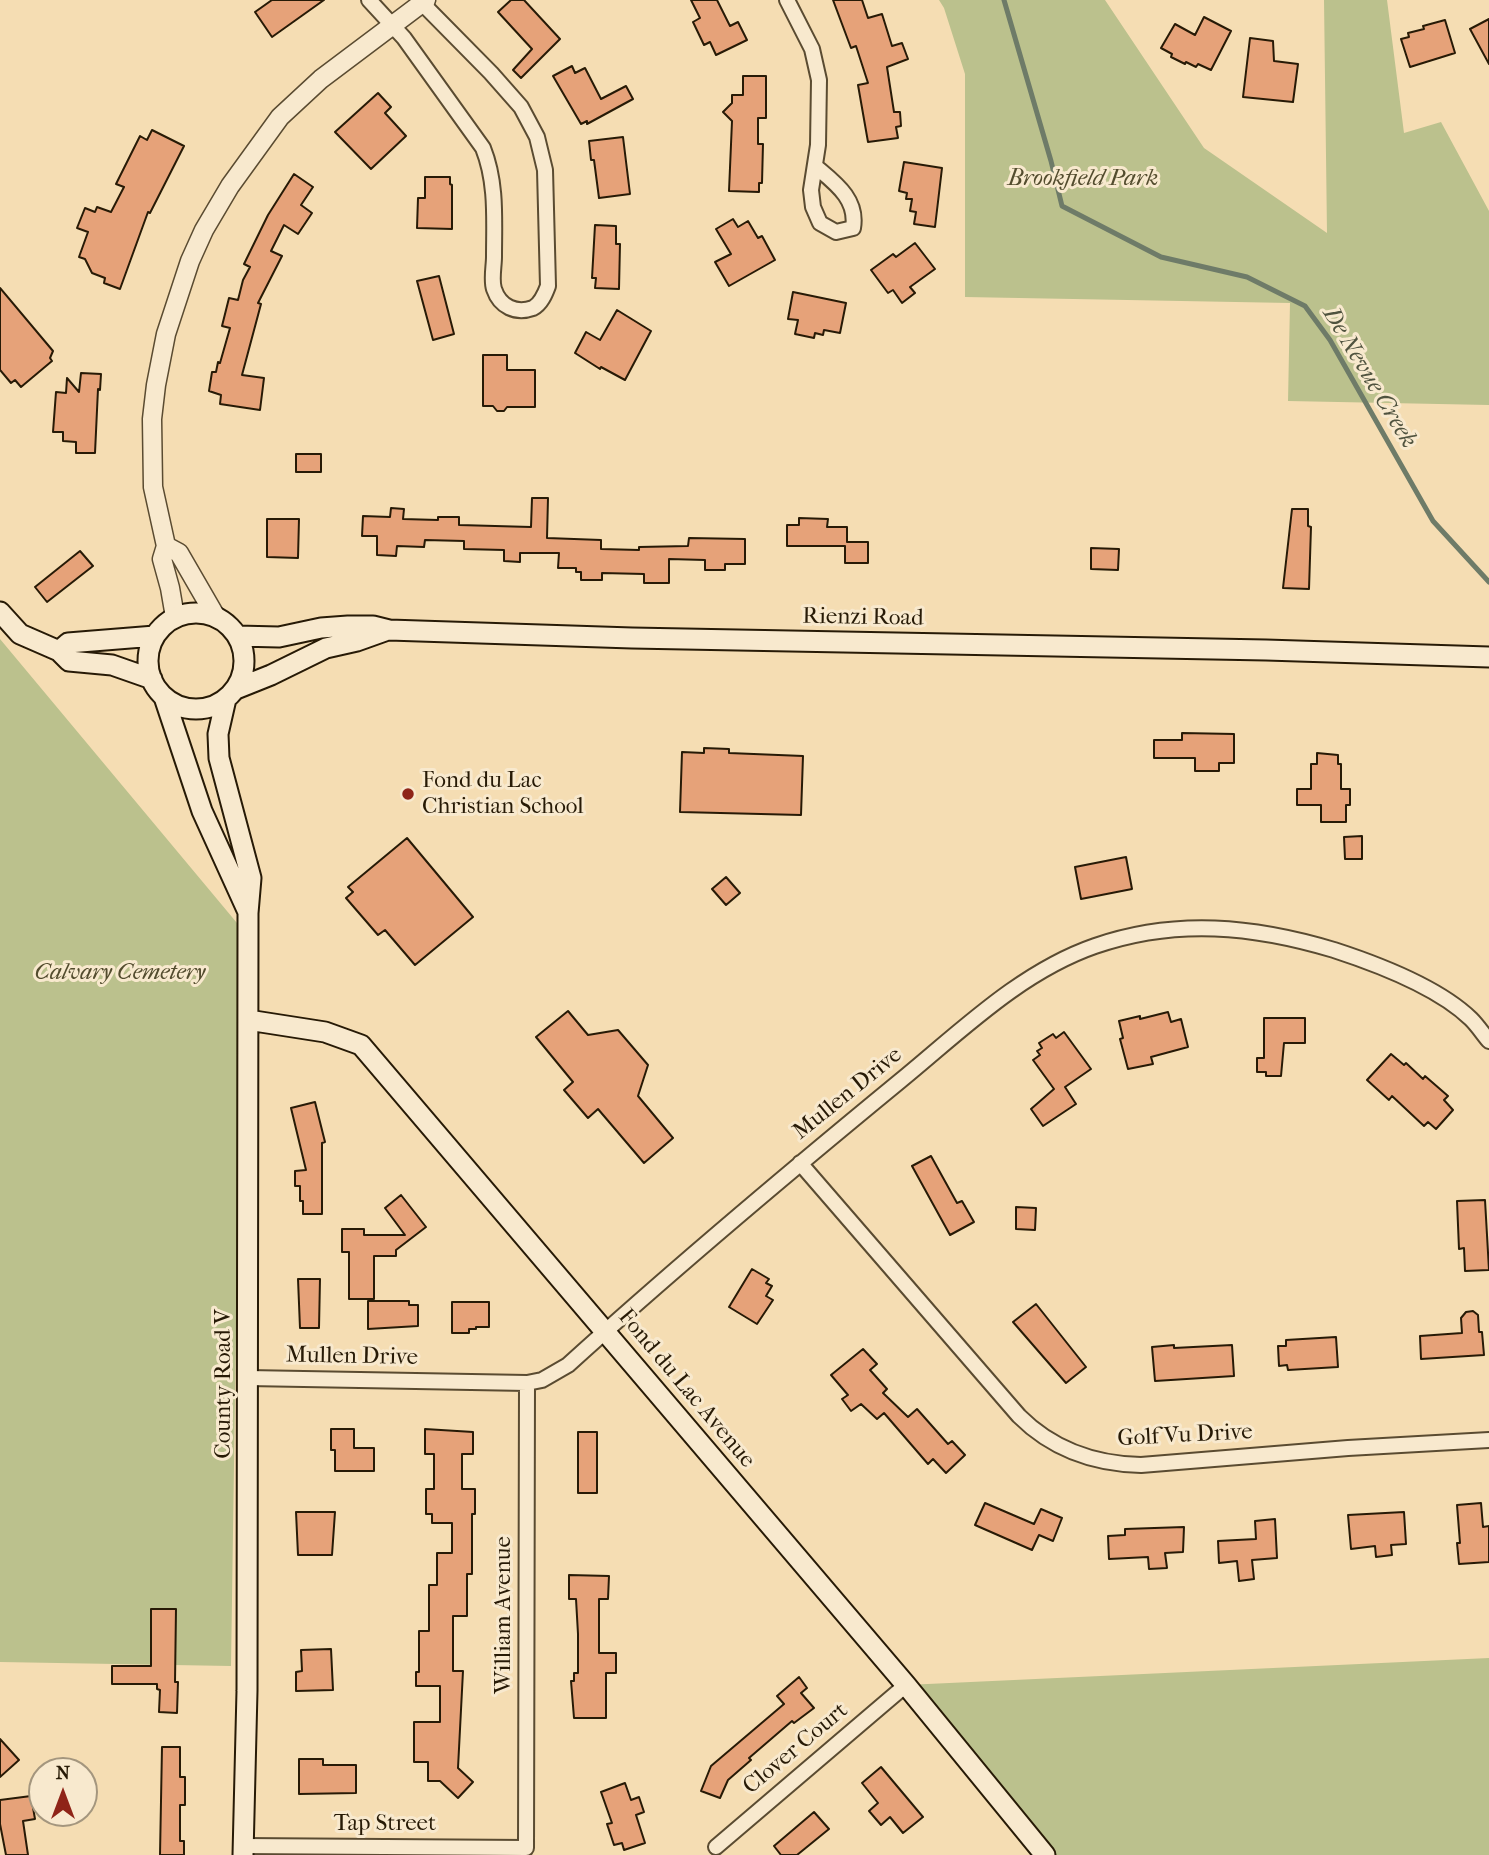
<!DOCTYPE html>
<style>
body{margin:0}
#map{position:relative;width:1489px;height:1855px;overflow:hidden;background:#f5ddb3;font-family:"IM FELL French Canon",serif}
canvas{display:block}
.north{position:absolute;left:28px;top:1757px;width:70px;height:70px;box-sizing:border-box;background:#f8e9ce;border:2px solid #a4967e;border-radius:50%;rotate:0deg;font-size:19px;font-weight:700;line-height:28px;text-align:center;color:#271a06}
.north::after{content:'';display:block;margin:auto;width:24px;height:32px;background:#8f2418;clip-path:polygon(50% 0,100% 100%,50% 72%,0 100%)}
</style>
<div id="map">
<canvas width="1489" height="1855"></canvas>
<div class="north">N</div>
</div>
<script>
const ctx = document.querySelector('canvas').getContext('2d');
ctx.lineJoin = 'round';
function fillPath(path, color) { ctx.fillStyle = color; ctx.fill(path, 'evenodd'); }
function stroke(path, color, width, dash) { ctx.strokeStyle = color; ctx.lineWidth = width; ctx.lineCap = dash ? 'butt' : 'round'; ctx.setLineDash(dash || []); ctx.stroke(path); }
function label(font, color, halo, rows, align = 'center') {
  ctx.font = font + ' "IM FELL French Canon",serif'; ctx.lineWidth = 6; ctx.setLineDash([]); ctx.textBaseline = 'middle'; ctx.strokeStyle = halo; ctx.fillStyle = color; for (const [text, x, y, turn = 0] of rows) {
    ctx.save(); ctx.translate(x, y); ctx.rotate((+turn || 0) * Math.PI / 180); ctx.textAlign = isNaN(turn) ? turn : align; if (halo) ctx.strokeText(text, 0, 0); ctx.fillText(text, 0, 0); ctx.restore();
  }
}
const green = new Path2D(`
 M939,0H1105L1204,148L1327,233L1324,0H1387L1404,133L1441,122L1489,211V405L1288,401L1290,303L965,297V74L944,8Z
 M0,639L242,929L231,1666L0,1662Z
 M1489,1658V1855H1045L906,1685Z`);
const stream = new Path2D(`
 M1004,0L1051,161L1062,206L1161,257L1247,277L1305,306L1330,340L1433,521L1489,582`);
const building = new Path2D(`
 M272,0H324L272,37L255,12Z
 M511,0H524L560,39L521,78L513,70L532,49L498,12Z
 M691,0H717L730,26L738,22L747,40L716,55L710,42L704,45L693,22L700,18Z
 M833,0H862L868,18L882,14L892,46L902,43L908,59L887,67L894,112H900L901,126L896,127L898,138L868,142L858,85L868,83L856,46L851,48Z
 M1204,17L1231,31L1211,70L1198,64L1196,67L1186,62L1185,64L1171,57L1172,54L1161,48L1175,24L1195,35Z
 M1489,19V64L1470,29Z
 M1445,20L1455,53L1410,67L1401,39L1409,37L1408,33L1424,29L1423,26Z
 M1250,38L1273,41L1274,61L1298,64L1293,102L1243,97Z
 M572,66L575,73L585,68L601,99L626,86L633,99L587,124V121L581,124L553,76Z
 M743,76H766V118H758V144H763L762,183H759V192L729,191L732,121L723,112L732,103V95H743Z
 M378,93L391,107L385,113L406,136L371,169L335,132Z
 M152,130L184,146L150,213L148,212L120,289L104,283L105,278L92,273L85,259L79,257L88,232L77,228L85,208L95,212L97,207L111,212L124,187L116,184L140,136L147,140Z
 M623,137L630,194L599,198L594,160H591L589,141Z
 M904,162L942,168L935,227L914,224L916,212L910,211L912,199H906L907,193L899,191Z
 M294,174L313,187L301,205L312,213L298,234L284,225L271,251L282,256L258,303L261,304L242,375L264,378L260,410L220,404L221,395L209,391L212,372H216L218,362L220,363L230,328L222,326L229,298L238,300L243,280L250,267L244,264L268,215Z
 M425,177H450V184L452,185V229L417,228L418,198H425Z
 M733,219L738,227L748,221L758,238L762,236L775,260L729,286L715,262L731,254L716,229Z
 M595,225L616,226V244H620L619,289L595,288L596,278H592Z
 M915,243L935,269L910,287L915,293L902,303L893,290L888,293L871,270L893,254L896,257Z
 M439,276L454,334L433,340L417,281Z
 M0,288L53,351L50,358L52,361L21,387L15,380L11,383L0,370Z
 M793,292L846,303L840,333L824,330L823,335L815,333L814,338L795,334L798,320L788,319Z
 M617,310L651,331L625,380L601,367L600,369L575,353L586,332L600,340Z
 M483,355H507V370H535V407H507L504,411H497L493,406H483Z
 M81,373L101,374L100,390L98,389L95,453H76V442L63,441V432H53L56,392L66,393L67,378L79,392Z
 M296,454H321V472H296Z
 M532,498H548L547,538L601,540V549L639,550V547L688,546L689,538L745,539V564H725V570H705V560L669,559V583H644V574L602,573V580H581V572H576V568H558L559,553H520V562L504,561V550L464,549V541L425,540L424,547L397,546L396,556L377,555V536H362L363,516L390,517L391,508L404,509L403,519L438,520V517H459V525L531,527Z
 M1292,509H1308V526L1311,527L1309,589L1283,588Z
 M799,518L828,519L827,527H847V542H868V563H845V546H787V525H799Z
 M267,519H299L298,558L267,557Z
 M1091,548L1119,549L1118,570L1091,569Z
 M80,551L93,566L47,602L35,587Z
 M1182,733L1234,734V763H1219V771H1195V758H1154V740H1182Z
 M704,748L729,749V753L803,756L801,815L680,812L682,752L704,753Z
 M1317,753L1338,755V764H1341V789H1350V805H1346V822H1321V805H1297V789H1311V764H1317Z
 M1362,836V859H1345L1344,837Z
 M407,838L473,917L415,965L385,930L378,935L346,898L353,892L348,887Z
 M1126,857L1132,889L1081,899L1075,867Z
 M726,877L740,893L726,905L712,889Z
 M568,1011L588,1035L618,1030L648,1065L638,1096L673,1138L644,1163L598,1109L588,1118L564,1090L573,1082L536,1037Z
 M1168,1012L1171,1022L1181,1019L1188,1047L1151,1057L1153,1064L1128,1069L1120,1039L1123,1038L1119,1021L1140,1016V1019Z
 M1264,1018H1305V1043H1284L1281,1076H1266V1072H1257V1058H1264Z
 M1064,1032L1091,1069L1065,1087L1076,1104L1043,1126L1031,1109L1054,1089L1033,1060L1040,1055L1037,1051L1042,1048L1039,1043L1053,1034L1056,1038Z
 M1391,1054L1404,1065L1406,1063L1423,1079L1425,1076L1448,1096L1444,1100L1453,1110L1436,1129L1428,1122L1424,1126L1392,1096L1389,1100L1367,1080Z
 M315,1102L325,1142L322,1143V1214H303V1201H300V1186H295V1171L306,1170L291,1108Z
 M931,1156L957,1203L962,1201L974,1222L950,1235L912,1166Z
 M401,1195L426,1227L396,1250V1256H374V1299H349V1252H342V1229H364V1235H405L385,1208Z
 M1485,1200L1489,1270L1465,1271L1464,1248L1459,1249L1457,1201Z
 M1016,1207L1036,1208L1035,1230L1016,1229Z
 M752,1269L769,1279L766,1283L772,1286L766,1296L773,1300L757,1324L729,1307Z
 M298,1279H320L319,1328H300Z
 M368,1301H409V1305H418V1326L368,1329Z
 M452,1302H489V1327H476V1329H469V1333H452Z
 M1036,1304L1086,1367L1066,1383L1013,1322Z
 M1473,1311L1478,1315L1479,1332H1482L1484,1355L1421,1359L1420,1336L1462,1333L1461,1318L1466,1312Z
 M1336,1337L1338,1367L1288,1370L1287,1365L1279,1366L1278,1346H1286V1340Z
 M1174,1345V1348L1232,1345L1234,1376L1155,1381L1152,1347Z
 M863,1349L877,1364L870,1370L887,1389L883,1393L908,1417L917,1409L948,1444L952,1441L965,1455L946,1473L933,1459L928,1464L884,1413L877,1419L861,1404L851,1411L842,1399L848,1395L831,1375Z
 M331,1429H354V1448H374V1471H335V1450H331Z
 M425,1429L473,1432V1454H462V1489H475V1514H472V1574H467V1616H453V1671H463L458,1768L473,1782L458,1798L440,1781H428V1762H414V1722H440V1686H416V1672H419V1631H429V1585H437V1553H452V1523H432V1514H426V1489H434V1454H425Z
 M578,1432H597V1493H578Z
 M985,1503L1034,1524L1041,1509L1062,1518L1053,1541L1039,1535L1032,1550L975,1525Z
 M1481,1503L1483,1527L1489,1526V1562L1459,1564L1457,1543H1460L1457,1505Z
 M296,1512H335L332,1555H298Z
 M1404,1512L1406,1544L1391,1545L1392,1555L1376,1557L1375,1546L1351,1549L1348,1515Z
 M1275,1519L1277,1558L1252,1560L1254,1579L1239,1581L1237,1561L1219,1563L1218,1541L1256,1539L1255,1521Z
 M1184,1527L1183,1552L1165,1553L1167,1568L1149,1569L1148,1557L1109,1559L1108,1536L1125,1535V1529Z
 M569,1575L609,1576L608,1599H599V1653H616V1673H606V1718H574L571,1681H574V1673H578V1634L576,1599H569Z
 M151,1609H176L175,1682H178L177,1713L159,1712L160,1690L157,1689V1684H112V1666H151Z
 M331,1649L333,1690L296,1691V1672L302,1671L301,1650Z
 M799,1677L807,1688L801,1693L814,1708L794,1723L792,1721L749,1758L751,1760L728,1780L720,1798L701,1791L711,1766L784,1704L777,1696Z
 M0,1739L19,1760L0,1777Z
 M162,1747H180V1777H185V1805H180V1841H184V1855H160Z
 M299,1759H323V1765H356V1793L299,1794Z
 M881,1767L923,1817L903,1833L890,1817L881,1825L869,1811L878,1803L862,1783Z
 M625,1783L631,1800L639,1797L644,1812L636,1815L645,1843L624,1850L622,1843L614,1845L607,1824L612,1823L601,1792Z
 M31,1796L35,1819L23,1821L28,1855H6L0,1824V1800Z
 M814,1812L829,1829L797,1855H781L774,1846Z`);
const minor = new Path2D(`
 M369,0L404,38L483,148C497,183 494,220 494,257C494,266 491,280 494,289C500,307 516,314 533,308C541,304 545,294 548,286L545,170L537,137L521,107L491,73L419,0
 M787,0L812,49L819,80L818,145L811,190L813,207L820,223L836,232L853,228C858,199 835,183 815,166
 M800,1163L1019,1416C1052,1449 1095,1464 1141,1465L1348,1448L1489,1440
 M248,1378L527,1383L542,1380L568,1365C676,1267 788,1173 900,1081C960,1032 1020,972 1095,946C1176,918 1254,926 1334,950C1377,964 1438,987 1471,1019C1478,1026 1483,1034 1489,1041
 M243,1846L526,1848L527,1383
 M716,1847L906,1685`);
const tertiary = new Path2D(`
 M166,546L179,553L216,617
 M175,617L170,588L162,559L166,546L153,487L152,419L156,385L166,334L190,261L204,230L230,186L280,117L321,79L426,0`);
const secondary = new Path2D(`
 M0,612L20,634L59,651L69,661L112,665L152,679
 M148 661a48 48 0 1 1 96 0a48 48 0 1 1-96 0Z
 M237,636L279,637L321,628L348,626H373L389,630L632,638L1266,650L1489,657
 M59,651L68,643L155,636
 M236,689L271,675L326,648L357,641L385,631
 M164,697L202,811L248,912
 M226,699L218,734L219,758L251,878L248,913L247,1691L243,1855
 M248,1020L325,1032L361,1045L906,1685L1045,1855`);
const markers = [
 [408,794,7,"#8f2418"]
];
const parkNames = [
 ["Brookfield Park",1083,179],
 ["Calvary Cemetery",120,973]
];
const streetNames = [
 ["Rienzi Road",863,618,1],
 ["Mullen Drive",848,1094,-39],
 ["Mullen Drive",352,1357,1],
 ["County Road V",224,1384,-90],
 ["Fond du Lac Avenue",686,1389,50],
 ["Golf Vu Drive",1185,1436,-3],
 ["William Avenue",504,1615,-90],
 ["Clover Court",796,1749,-40],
 ["Tap Street",385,1824]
];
const poiNames = [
 ["Fond du Lac",422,781],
 ["Christian School",422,807]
];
const waterNames = [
 ["De Nevue Creek",1369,378,59]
];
fillPath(green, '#bbc18d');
stroke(stream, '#6e7b68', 5);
fillPath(building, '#e6a279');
stroke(building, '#271a06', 2);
stroke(minor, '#5a4b31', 18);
stroke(tertiary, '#5a4b31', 21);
stroke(secondary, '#271a06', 23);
stroke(minor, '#f8e9ce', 14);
stroke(tertiary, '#f8e9ce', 18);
stroke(secondary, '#f8e9ce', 19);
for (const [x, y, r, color] of markers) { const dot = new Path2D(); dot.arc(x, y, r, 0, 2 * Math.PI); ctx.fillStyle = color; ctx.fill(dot); stroke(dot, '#f8e9ce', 2.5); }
label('italic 23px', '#534c2e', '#f8e9ce', parkNames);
label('23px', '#271a06', '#f8e9ce', streetNames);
label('23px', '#271a06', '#f8e9ce', poiNames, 'left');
label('italic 24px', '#50533f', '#f8e9ce', waterNames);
</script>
